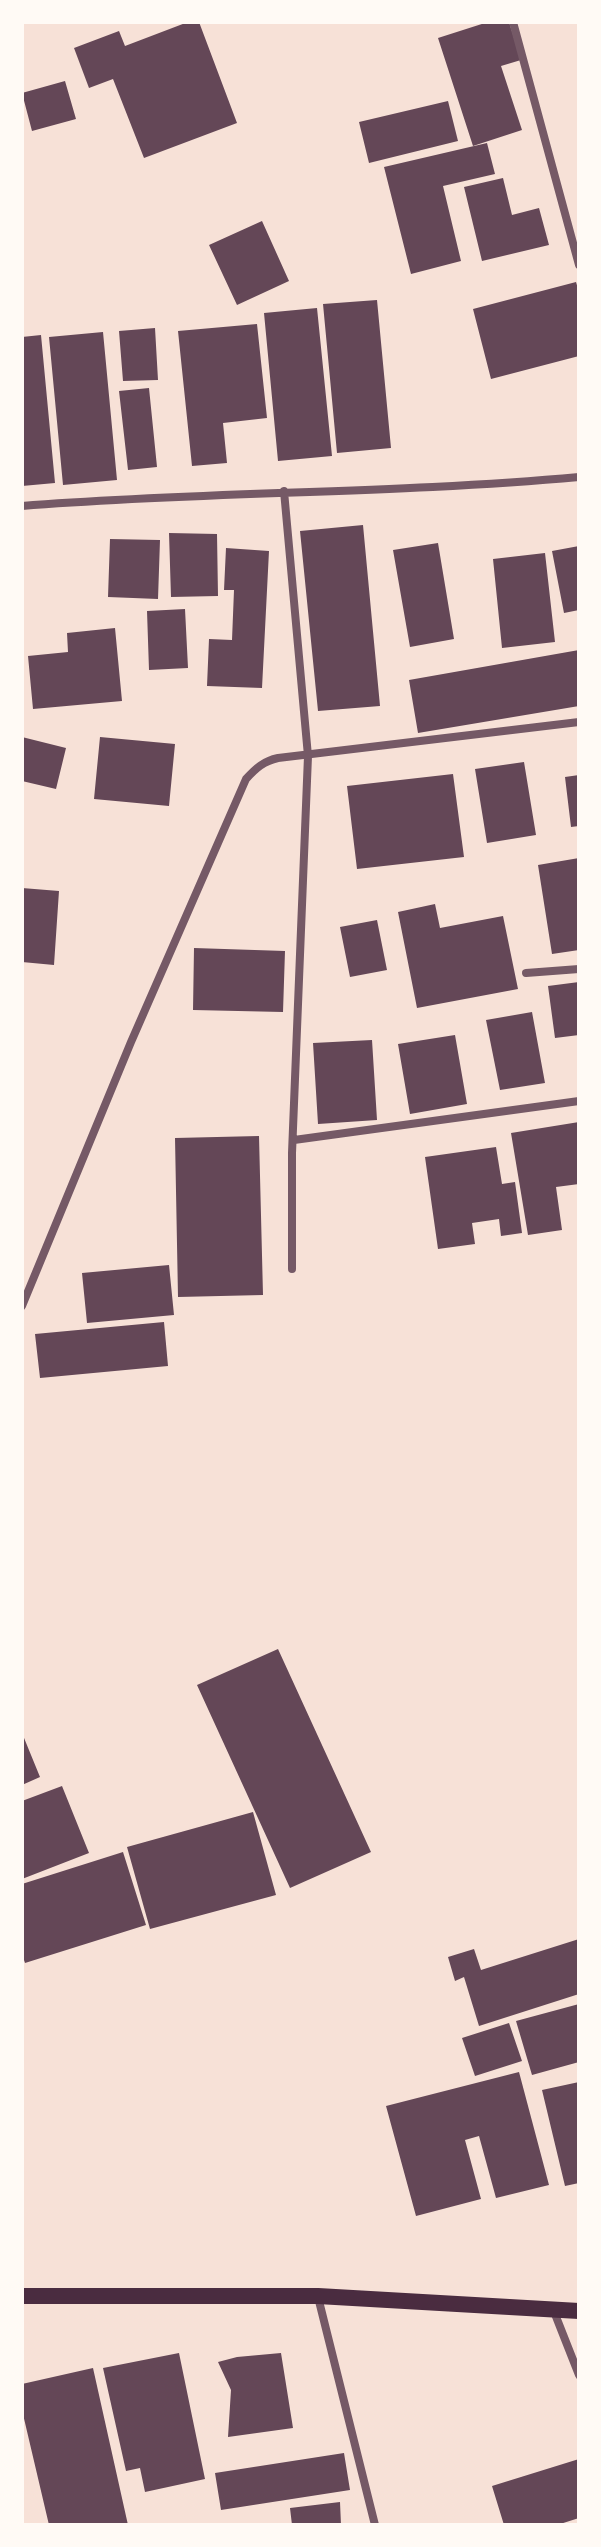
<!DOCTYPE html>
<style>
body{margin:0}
#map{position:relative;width:601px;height:2547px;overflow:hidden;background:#f7e1d7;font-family:Barlow,sans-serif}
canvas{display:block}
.frame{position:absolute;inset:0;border:24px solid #fffaf5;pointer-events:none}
</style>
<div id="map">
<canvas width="601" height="2547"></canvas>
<div class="frame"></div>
</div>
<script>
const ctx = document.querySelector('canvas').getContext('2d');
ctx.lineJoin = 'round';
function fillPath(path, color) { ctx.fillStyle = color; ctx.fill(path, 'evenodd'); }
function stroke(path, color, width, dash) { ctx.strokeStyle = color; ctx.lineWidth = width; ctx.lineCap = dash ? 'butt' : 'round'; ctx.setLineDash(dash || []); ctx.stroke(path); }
const building = new Path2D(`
 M188,22H199L237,123L144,158L113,79L89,88L74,48L119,31L125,46Z
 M488,22H509L521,60L501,66L522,130L473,146L438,38Z
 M65,81L76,119L32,131L22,93Z
 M448,101L458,141L369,163L359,122Z
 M487,143L495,174L443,186L461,261L411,274L384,167Z
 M503,178L512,215L539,208L549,245L482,261L464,187Z
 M262,221L289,281L237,305L209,245Z
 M576,282L579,292V356L491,379L473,309Z
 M377,300L391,448L337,453L323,304Z
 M317,308L332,456L278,461L264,313Z
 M257,324L267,418L223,423L227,463L192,466L178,331Z
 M155,328L158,380L123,381L119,331Z
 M103,332L117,480L63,485L49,337Z
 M41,335L55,483L22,486V337Z
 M149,388L157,467L128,470L119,391Z
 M363,525L380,706L318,711L300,531Z
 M169,533L217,534L218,596L171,597Z
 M110,539L160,540L158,599L108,597Z
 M438,543L454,639L410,647L393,550Z
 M579,546V610L564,613L552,551Z
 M226,548L269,551L262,688L207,686L209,639L232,640L234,590H224Z
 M545,553L555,642L502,648L493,559Z
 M185,609L188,668L149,670L147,611Z
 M115,628L122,701L33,709L28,656L68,652L67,633Z
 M579,650V706L418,733L409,680Z
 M22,737L66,748L56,789L22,781Z
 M100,737L175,744L169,806L94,799Z
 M524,762L536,835L487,843L475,769Z
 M453,774L464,857L357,869L347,786Z
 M579,775V826L571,827L565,777Z
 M579,858V950L552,954L538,865Z
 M22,888L59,891L54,965L22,962Z
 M435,904L440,928L503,916L518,989L417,1008L398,912Z
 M377,920L387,970L350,977L340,927Z
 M194,948L285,951L283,1012L193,1010Z
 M579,982V1035L555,1038L548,986Z
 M532,1012L545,1083L500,1090L486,1020Z
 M455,1035L467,1104L410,1114L398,1044Z
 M372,1040L377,1120L318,1124L313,1043Z
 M579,1122V1184L556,1187L562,1230L528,1235L511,1133Z
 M259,1136L263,1295L178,1297L175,1138Z
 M496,1147L502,1184L515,1182L522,1233L501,1236L499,1219L472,1223L475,1244L438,1249L425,1157Z
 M169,1265L174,1315L87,1323L82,1273Z
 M164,1322L168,1366L40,1378L35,1334Z
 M278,1649L371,1852L290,1888L197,1685Z
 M22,1733L40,1777L22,1785Z
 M62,1786L89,1853L22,1879V1801Z
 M253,1812L276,1895L150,1929L127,1847Z
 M123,1852L146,1925L25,1963L22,1954V1884Z
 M579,1939V1994L479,2026L464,1977L455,1981L448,1957L474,1949L481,1970Z
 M579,2004V2062L532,2075L516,2021Z
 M509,2023L522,2061L475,2076L462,2038Z
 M519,2072L549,2185L496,2198L479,2136L465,2140L481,2199L416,2216L386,2106Z
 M579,2082V2183L565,2186L542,2090Z
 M179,2353L205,2479L145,2492L140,2468L126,2471L103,2368Z
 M281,2353L293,2428L228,2437L231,2390L218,2362L237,2357Z
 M93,2368L128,2525H49L22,2410V2384Z
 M344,2453L350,2490L221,2510L215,2473Z
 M579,2459V2518L557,2525H504L492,2486Z
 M340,2502L341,2525H292L290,2508Z`);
const minor = new Path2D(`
 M513,22L579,265
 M284,491L308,756L292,1153V1269
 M22,506C207,491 394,494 579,477
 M526,973L579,969
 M294,1140L579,1101
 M22,1306L131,1042L246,779C256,768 264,761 278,758L579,722
 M318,2297L375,2525
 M553,2309L579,2375`);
const secondary = new Path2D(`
 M22,2296H318L579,2311`);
fillPath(building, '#644757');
stroke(minor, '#755966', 8);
stroke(secondary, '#4a2c40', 16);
</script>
